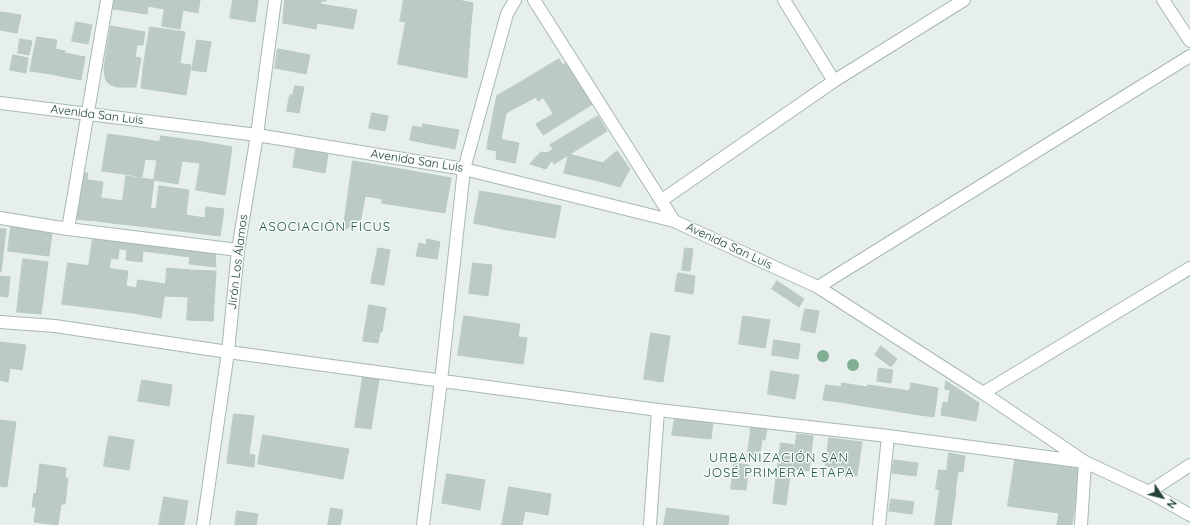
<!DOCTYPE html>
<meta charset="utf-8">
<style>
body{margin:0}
#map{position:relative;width:1190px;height:525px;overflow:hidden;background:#e6efeb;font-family:Quicksand,sans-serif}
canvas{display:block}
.north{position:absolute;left:1142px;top:477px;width:40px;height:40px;-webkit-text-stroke:3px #f7fbf9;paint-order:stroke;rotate:125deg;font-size:11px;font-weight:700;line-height:16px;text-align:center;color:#24423a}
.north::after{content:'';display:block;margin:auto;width:14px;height:18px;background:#24423a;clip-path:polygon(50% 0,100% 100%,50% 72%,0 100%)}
</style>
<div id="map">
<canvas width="1190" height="525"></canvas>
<div class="north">N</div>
</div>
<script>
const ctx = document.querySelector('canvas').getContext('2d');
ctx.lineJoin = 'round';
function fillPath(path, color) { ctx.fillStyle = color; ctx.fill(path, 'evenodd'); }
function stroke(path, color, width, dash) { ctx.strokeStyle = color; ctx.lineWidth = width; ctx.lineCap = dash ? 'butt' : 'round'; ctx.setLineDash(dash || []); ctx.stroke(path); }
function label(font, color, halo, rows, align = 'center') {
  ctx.font = font + ' Quicksand,sans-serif'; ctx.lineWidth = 3; ctx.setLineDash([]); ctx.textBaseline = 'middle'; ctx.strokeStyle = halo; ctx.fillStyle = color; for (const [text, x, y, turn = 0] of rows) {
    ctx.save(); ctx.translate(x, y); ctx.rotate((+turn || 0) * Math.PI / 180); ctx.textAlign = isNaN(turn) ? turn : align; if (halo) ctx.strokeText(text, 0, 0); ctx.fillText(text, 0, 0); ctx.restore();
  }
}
const building = new Path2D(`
 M114,0H166L164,9L148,6L147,14L113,9Z
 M166,0H200L198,13L183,10L180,29L162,26Z
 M233,0H258L255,22L230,18Z
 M285,0H326V1H321L316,29L283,23Z
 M404,0H458L473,3L470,34L400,21Z
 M320,4L357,10L353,29L317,23Z
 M0,12L21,15L17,33L0,30Z
 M76,22L92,25L88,44L72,41Z
 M406,22L446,30L438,72L398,64Z
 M111,26L145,32L143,45H137L135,57L141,58L136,87H117L111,85L107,82L105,77L104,68Z
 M150,27L185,32L180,63L168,62L166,73L143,70Z
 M446,30L470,34L467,78L438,72Z
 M37,37L57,40L51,74L30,71Z
 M20,39L32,41L29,55L18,53Z
 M197,40L211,42L206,72L192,70Z
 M55,49L65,51L61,76L51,74Z
 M278,49L310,55L306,74L275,68Z
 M65,53L85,57L81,80L61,76Z
 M13,55L28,58L26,73L10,70Z
 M559,59L563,65L567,62L576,77L538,101L526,79Z
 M168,62L191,65L186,95L141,88L143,70L166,73Z
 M576,77L583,88L550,108L543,97Z
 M526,79L536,97L506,113L497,96Z
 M295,86L304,87L302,97L293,95Z
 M583,88L593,104L543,135L536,124L553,114L550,108Z
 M290,95L302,97L299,113L287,111Z
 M497,96L506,113L501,139L489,137Z
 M372,113L388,116L385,131L369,128Z
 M598,116L607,131L554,164L547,153L553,149L550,145Z
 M423,124L459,130L455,149L420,142Z
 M413,126L423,128L420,142L410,140Z
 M108,134L130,137L124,174L102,171Z
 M161,136L204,142L200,163L182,161L178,184L154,180Z
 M130,137L160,142L157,160L145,159L142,177L124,174Z
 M489,137L519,143L515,163L496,159L497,151L487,149Z
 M204,142L232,147L225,195L196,190Z
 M296,149L328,154L325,173L293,167Z
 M617,151L630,169L620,187L599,181L603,163Z
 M541,152L547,153L552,160L546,169L530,164Z
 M569,154L603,163L599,181L564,173Z
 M353,161L389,167L383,199L365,196L361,219L343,231Z
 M389,167L451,178L445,213L382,203Z
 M80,173H88L87,180L103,182L97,221L73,219Z
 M126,176L154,180L148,227L120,224Z
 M159,186L189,190L186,215L205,218L206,207L224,209L220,236L148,227L150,208L156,209Z
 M480,191L508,196L502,229L474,223Z
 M508,196L561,206L555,238L502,229Z
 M101,198L123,201L120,224L97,221Z
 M11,227L52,232L49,256L8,251Z
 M0,229H6L1,272H0Z
 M93,236L112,237L114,241L120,242L118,259L111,258L109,269L89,266Z
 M126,239L215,251L216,267L189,264L190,257L143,251L142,262L126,260L127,250L120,249V242Z
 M427,239L440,242L437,259L416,256L419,243L426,245Z
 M378,248L390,250L384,285L371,283Z
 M685,248L693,249L690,271L682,270Z
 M23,259L48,262L41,314L17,312Z
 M68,263L128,271L126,286L137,288L133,313L62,304Z
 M473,263L492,265L488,296L469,293Z
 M167,268L190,270L188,297L165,296Z
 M190,270L216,271L213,321L187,320Z
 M678,273L695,276L693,294L675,291Z
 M0,276L10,277L8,297L0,296Z
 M138,280L166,284L161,318L133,313Z
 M777,281L804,299L799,307L772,289Z
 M369,305L386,308L382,332L365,329Z
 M805,309L819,311L815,333L801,330Z
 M464,316L520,324L518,337L527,338L523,364L458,355Z
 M743,316L770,320L765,348L739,344Z
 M365,329L380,332L378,343L363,341Z
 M651,333L670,336L663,382L644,379Z
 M774,340L800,344L798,359L772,355Z
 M0,342L26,345L22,370L10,368L8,382L0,380Z
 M881,346L897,359L891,367L875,355Z
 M879,368L893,370L891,383L877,381Z
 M771,371L799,375L795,399L768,394Z
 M363,377L379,379L371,429L355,427Z
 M142,380L172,385L169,406L138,401Z
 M946,381L979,403L976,421L941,415L943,402L948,403L950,390L945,389Z
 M842,383L867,387L864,406L840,402Z
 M911,383L938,388L934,417L907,413Z
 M826,385L842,387L840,402L823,400Z
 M868,385L910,391L907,413L864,406Z
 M234,414L254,416L249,454L255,455L254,467L227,463Z
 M675,417L713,422L711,439L672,435Z
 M0,420L16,422L7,487L0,486Z
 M751,426L767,428L765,440L750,438Z
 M797,434L813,436L809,471L792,469Z
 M263,435L349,449L343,479L258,464Z
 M109,436L134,440L129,470L104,466Z
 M750,438L762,440L759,459L747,458Z
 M829,438L862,442L857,476L844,475L845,469L826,466Z
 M781,443L794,445L786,505L773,503Z
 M949,453L965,456L963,472L947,470Z
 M894,460L918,463L916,476L892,473Z
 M1015,460L1080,469L1072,525H1057L1059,513L1008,506Z
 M734,463L749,465L746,490L731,489Z
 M40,464L66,468L65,478H68L65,504H61L58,525L34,522L36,507H32L34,493L36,494Z
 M939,470L958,472L955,491L936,489Z
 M447,474L485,480L480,510L442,503Z
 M509,487L551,494L548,515L525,511L522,525H502Z
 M940,489L956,491L951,525H935Z
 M164,497L188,501L184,525H159Z
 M891,499L914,502L912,514L889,511Z
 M331,508L343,510L340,525H328Z
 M667,508L729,516L728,525H664Z
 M237,511L258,514L256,525H235Z`);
const street = new Path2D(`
 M534,0L674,221
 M784,0L834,81
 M1163,0L1190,41
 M0,103L257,135L464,169L674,221L818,287L983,393L1085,462L1149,492L1190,515
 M662,200L834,81L964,0
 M0,218L68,229L238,250
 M68,229L107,0
 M818,287L1190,56
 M0,322L55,326L228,352L658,410L888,436L1085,462L1081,525
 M983,393L1190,268
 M1149,492L1190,465
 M203,525L228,352L238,250L257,135L275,0
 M423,525L441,381L464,169L507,14L515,0
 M650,525L658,410
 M879,525L888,436`);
const trees = [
 [823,356],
 [853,365]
];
const streetNames = [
 ["Avenida San Luis",97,115,7],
 ["Avenida San Luis",417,161,9],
 ["Avenida San Luis",729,246,25],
 ["Jirón Los Álamos",238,262,-83]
];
const neighbourhoodNames = [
 ["ASOCIACIÓN FICUS",325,227],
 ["URBANIZACIÓN SAN",779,458],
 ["JOSÉ PRIMERA ETAPA",779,473]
];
fillPath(building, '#bbcac4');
stroke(building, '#b8c9c2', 1);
stroke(street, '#a8b8b2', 14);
stroke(street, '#fff', 12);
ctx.fillStyle = '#80af93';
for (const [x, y] of trees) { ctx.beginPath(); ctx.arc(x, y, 6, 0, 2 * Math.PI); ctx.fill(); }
label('12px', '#24423a', '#f7fbf9', streetNames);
ctx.letterSpacing = '1px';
label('13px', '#1f5548', '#f7fbf9', neighbourhoodNames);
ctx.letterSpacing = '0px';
</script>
